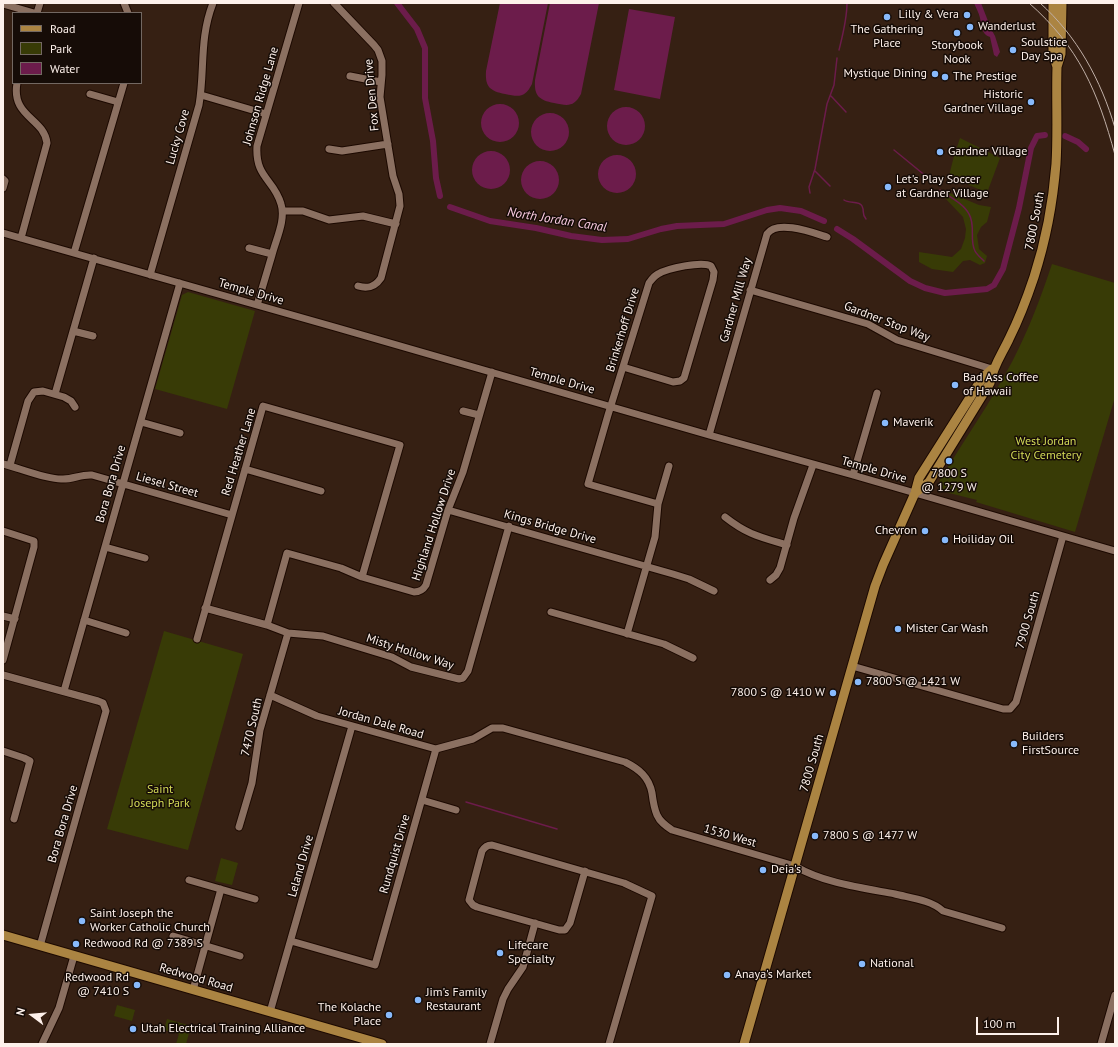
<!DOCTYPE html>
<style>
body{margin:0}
#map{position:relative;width:1118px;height:1047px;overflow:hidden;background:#362013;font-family:"PT Sans",sans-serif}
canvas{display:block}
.frame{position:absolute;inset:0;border:4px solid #fef1eb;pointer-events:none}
.legend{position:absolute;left:12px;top:12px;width:130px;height:72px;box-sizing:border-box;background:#160c07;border:1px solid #736862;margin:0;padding:5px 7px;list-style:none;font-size:12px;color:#fef1eb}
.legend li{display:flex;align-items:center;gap:8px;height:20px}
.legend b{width:20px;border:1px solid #736862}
.north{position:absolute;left:12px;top:995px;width:40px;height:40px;-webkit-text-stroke:3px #160c07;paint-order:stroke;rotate:286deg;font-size:11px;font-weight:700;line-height:16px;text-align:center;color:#fef1eb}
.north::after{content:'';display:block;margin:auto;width:14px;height:18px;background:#fef1eb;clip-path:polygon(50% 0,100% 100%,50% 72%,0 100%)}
.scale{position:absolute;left:976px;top:1017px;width:83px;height:18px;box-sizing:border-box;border:2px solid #fef1eb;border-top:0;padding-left:5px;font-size:12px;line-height:14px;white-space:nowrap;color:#fef1eb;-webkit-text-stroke:3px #160c07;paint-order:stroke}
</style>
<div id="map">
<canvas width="1118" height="1047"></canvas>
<div class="frame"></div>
<ul class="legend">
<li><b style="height:5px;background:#ab8442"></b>Road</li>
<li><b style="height:11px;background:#383b06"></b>Park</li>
<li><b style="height:11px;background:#6c1c4b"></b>Water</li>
</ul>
<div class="north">N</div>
<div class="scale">100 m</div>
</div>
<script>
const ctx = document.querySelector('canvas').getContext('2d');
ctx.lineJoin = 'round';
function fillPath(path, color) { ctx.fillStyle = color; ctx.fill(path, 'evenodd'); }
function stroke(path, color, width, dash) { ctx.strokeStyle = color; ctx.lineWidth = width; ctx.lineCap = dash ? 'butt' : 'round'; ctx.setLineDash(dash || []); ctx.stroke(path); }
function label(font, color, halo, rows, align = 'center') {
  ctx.font = font + ' "PT Sans",sans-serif'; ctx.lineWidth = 3; ctx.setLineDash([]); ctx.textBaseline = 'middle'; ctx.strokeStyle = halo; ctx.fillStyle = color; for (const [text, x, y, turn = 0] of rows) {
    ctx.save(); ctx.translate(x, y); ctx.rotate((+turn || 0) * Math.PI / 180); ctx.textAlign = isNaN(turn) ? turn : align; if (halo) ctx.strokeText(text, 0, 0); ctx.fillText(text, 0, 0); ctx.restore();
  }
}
const green = new Path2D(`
 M960,138L1000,158L987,193L949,176L954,156L958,154L959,152L956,150Z
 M945,191L979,205L991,207L987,222L981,227L977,235L979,249L987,256L985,263L980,265L970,260L963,261L953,272L932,269L919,262V252L952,257L961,249L965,238L966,229L963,217L944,197Z
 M1052,264L1115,283V397L1075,532L976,502L977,500L945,492L941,489L939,484L940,480C964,440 991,402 1013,360C1029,329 1041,297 1052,264Z
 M188,292L255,311L227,409L155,389L182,295Z
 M164,631L243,654L188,850L107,829Z
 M221,858L238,863L232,885L215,881Z
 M117,1005L135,1010L132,1021L114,1016Z
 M167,1019L191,1026L186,1044H176L179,1034L164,1030Z`);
const water = new Path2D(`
 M500,3H548L532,84C525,98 519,97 505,94C490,91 485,87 486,71Z
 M550,3H599L581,94C574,107 568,106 554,103C539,100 534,96 535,80Z
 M974,3H981L988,21H990L989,25L995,36L1000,52L997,57L994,55L990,37C981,34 982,26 980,18C979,13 976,8 974,3Z
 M629,9L675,17L660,99L614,90Z
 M481 123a19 19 0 1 1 38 0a19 19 0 1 1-38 0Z
 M607 126a19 19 0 1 1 38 0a19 19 0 1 1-38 0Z
 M531 132a19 19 0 1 1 38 0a19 19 0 1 1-38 0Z
 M472 170a19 19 0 1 1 38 0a19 19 0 1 1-38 0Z
 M598 174a19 19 0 1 1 38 0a19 19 0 1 1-38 0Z
 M521 180a19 19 0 1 1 38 0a19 19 0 1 1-38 0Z`);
const stream = new Path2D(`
 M839,50C843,34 847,19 847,3
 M831,96L846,112
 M894,150L927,177
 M815,171L830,186
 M940,190C950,197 964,204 969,214C976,226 969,240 975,251C977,255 981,258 984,261
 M810,193L809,187L815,169L827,104L834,85L837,58
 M844,200C849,204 859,200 862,206C865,212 861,213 866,219
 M466,802L557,829`);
const canal = new Path2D(`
 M397,3L417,29L425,48V98L433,141L436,178L440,196
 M1065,136L1078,142L1086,149
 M450,207L490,221L536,228L571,236L602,240L628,239L661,229L677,226L724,224L767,210L780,208L801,211L824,221
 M837,229L853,239L910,281L925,288L945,293L987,289L994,285L1003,269L1019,208L1031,148L1037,136L1045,135`);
const minor = new Path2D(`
 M124,3L128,13
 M334,3L374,45L378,50L382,61V75L380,97L393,176L399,194L400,206L381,278C375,287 368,289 358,286
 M3,4L34,13
 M37,13L40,3
 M350,76L381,82
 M17,83C11,117 44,118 47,143L21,238
 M90,94L118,102
 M201,95L266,114
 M329,149L342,151L388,144
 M3,179L5,181L3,188
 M283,211H303L329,220L363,216L396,224
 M3,233L338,328L709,435L853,475L1115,551
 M249,248L272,254
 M74,253L124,83
 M150,275L199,105C205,70 199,39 213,3
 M750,290L868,324L897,340L992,369
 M257,305C262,289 267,272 272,255C276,239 286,220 281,204C274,179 255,178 257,146L299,3
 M73,331L93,336
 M623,367L673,382L680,381L684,378L713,280L714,272L711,266C702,261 668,268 658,274C654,276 652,279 649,283L608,415L588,484L658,504
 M55,394L94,258
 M463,411L479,415
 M141,422L180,433
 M709,435L767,234C777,219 814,233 827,237
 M3,464C19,468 45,479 61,479C72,480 81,474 92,475L232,515
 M10,465L28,401L34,392L43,391L64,397L71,401L75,407
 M245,469L321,491
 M853,475L877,393
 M448,510L673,574L689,579L714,591
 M725,517C748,535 760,537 787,545
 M3,531L34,541V547L3,660
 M105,547L145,558
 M770,580L776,575L780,568L794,518L813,465
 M205,608L267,625L288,633L323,636L392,657L411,667L459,679L463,678L468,671L509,526
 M551,612L664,644L693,658
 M3,616L15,619
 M84,620L126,633
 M267,625L287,553L341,568L362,577L414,592C420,592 423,590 426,585L448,510L463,472L492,372
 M627,634L655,537L658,504L669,466
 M197,639L263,406L400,445L362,577
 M852,666L1003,709H1010L1016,702L1063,536
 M3,675L98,701L103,703L106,711L40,946
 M64,691L180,283
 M270,695L317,716L436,749L473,739L492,728H503L625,762C639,769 649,777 652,793C653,801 654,808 657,815C660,822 666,826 672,830L795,866C823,883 863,888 895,894C911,898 931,900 943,911L1002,928
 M3,751L24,758L30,761L14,819
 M422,800L456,810
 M239,827L252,783L260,730L288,633
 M585,871L570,923L565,930H559L477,907L473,905L469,900L482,851C485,847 487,845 492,845L624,883L652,896L609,1044
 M189,880L255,899
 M173,936L240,956
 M291,941L375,965L436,749
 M193,990L221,889
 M270,1012L352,726
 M42,1044L59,1008L74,956
 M490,1044L503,999L508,989L523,967L535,923
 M1101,1044L1115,995`);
const major = new Path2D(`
 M1053,3V54L1057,67
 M915,493L929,482L990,383C993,366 1002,354 1009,339C1019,319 1027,298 1034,277C1046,240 1053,202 1056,164C1058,132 1056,99 1057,67L1061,54L1062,3
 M3,935L382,1044
 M744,1044L875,586L883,565L915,493L919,478L983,377L992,369`);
const tram = new Path2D(`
 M1029,3C1079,47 1098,92 1115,155
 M1040,3C1077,36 1101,80 1115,128`);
const markers = [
 [967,15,4,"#88bafc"],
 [887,17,4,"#88bafc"],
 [970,27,4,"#88bafc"],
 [957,33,4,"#88bafc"],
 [1013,50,4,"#88bafc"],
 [935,74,4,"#88bafc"],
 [945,77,4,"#88bafc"],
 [1031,102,4,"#88bafc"],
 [940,152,4,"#88bafc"],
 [888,187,4,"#88bafc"],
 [955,385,4,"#88bafc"],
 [885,423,4,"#88bafc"],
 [949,461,4,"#88bafc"],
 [925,531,4,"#88bafc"],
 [945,540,4,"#88bafc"],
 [898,629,4,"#88bafc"],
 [858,682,4,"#88bafc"],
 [833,693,4,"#88bafc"],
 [1014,744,4,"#88bafc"],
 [815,836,4,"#88bafc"],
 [763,870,4,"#88bafc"],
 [82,921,4,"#88bafc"],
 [76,944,4,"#88bafc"],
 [500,953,4,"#88bafc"],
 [862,964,4,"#88bafc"],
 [727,975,4,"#88bafc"],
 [137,985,4,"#88bafc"],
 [418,1000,4,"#88bafc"],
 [389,1015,4,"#88bafc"],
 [133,1029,4,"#88bafc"]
];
const poiNames = [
 ["Lilly & Vera",959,15,"right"],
 ["Wanderlust",978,27],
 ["The Gathering",887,30,"center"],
 ["Place",887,44,"center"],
 ["Soulstice",1021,43],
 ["Day Spa",1021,57],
 ["Storybook",957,46,"center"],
 ["Nook",957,60,"center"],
 ["Mystique Dining",927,74,"right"],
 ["The Prestige",953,77],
 ["Historic",1023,95,"right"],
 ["Gardner Village",1023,109,"right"],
 ["Gardner Village",948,152],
 ["Let's Play Soccer",896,180],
 ["at Gardner Village",896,194],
 ["Bad Ass Coffee",963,378],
 ["of Hawaii",963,392],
 ["Maverik",893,423],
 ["7800 S",949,474,"center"],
 ["@ 1279 W",949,488,"center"],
 ["Chevron",917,531,"right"],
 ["Hoiliday Oil",953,540],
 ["Mister Car Wash",906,629],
 ["7800 S @ 1421 W",866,682],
 ["7800 S @ 1410 W",825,693,"right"],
 ["Builders",1022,737],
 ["FirstSource",1022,751],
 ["7800 S @ 1477 W",823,836],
 ["Deia's",771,870],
 ["Saint Joseph the",90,914],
 ["Worker Catholic Church",90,928],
 ["Redwood Rd @ 7389 S",84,944],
 ["Lifecare",508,946],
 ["Specialty",508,960],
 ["National",870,964],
 ["Anaya's Market",735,975],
 ["Redwood Rd",129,978,"right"],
 ["@ 7410 S",129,992,"right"],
 ["Jim's Family",426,993],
 ["Restaurant",426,1007],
 ["The Kolache",381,1008,"right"],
 ["Place",381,1022,"right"],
 ["Utah Electrical Training Alliance",141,1029]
];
const streetNames = [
 ["Fox Den Drive",372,95,-95],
 ["Johnson Ridge Lane",261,96,-74],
 ["Lucky Cove",178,137,-74],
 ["7800 South",1035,221,-79],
 ["Temple Drive",251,292,16],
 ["Gardner Mill Way",736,300,-74],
 ["Gardner Stop Way",887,322,21],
 ["Brinkerhoff Drive",623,330,-73],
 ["Temple Drive",562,381,16],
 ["Red Heather Lane",239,452,-73],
 ["Temple Drive",874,470,16],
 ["Bora Bora Drive",111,484,-74],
 ["Liesel Street",167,485,16],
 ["Highland Hollow Drive",434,525,-72],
 ["Kings Bridge Drive",550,527,16],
 ["7900 South",1028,620,-74],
 ["Misty Hollow Way",410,652,18],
 ["Jordan Dale Road",381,723,16],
 ["7470 South",252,727,-77],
 ["7800 South",812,763,-74],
 ["Bora Bora Drive",63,824,-74],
 ["1530 West",730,836,16],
 ["Rundquist Drive",395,854,-74],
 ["Leland Drive",301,866,-74],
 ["Redwood Road",196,978,16]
];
const parkNames = [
 ["West Jordan",1046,442],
 ["City Cemetery",1046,456],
 ["Saint",160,790],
 ["Joseph Park",160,804]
];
const waterNames = [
 ["North Jordan Canal",557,220,9]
];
fillPath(green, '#383b06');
fillPath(water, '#6c1c4b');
stroke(stream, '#6c1c4b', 1.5);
stroke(canal, '#6c1c4b', 6);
stroke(minor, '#1c0901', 9);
stroke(major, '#1c0901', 11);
stroke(minor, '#8b7061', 7);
stroke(major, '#ab8442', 9);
stroke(tram, '#c0b0a8', 1);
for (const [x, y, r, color] of markers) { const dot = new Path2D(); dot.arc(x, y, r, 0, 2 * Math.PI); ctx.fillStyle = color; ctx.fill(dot); stroke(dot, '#160c07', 1.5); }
label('12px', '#fef1eb', '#160c07', poiNames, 'left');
label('12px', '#fef1eb', '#160c07', streetNames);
label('12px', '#d3db57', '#160c07', parkNames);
label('italic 13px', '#fccce3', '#160c07', waterNames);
</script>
